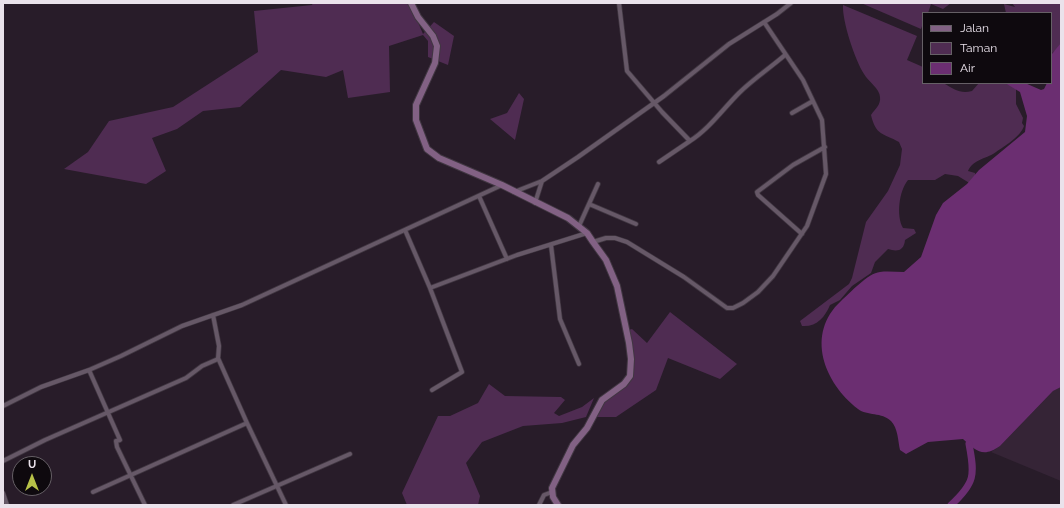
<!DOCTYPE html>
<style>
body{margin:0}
#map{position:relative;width:1064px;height:508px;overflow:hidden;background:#281c29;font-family:Raleway,sans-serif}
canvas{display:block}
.frame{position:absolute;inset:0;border:4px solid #eae2eb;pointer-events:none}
.legend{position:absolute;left:922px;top:12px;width:130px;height:72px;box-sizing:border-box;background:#0e090e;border:1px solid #666066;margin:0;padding:5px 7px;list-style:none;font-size:12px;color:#eae2eb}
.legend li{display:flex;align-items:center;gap:8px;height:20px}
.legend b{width:20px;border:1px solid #666066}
.north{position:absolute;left:12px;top:456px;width:40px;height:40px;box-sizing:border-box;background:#0e090e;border:1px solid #666066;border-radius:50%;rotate:0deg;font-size:11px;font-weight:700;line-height:16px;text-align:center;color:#eae2eb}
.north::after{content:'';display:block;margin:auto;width:14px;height:18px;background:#b7c148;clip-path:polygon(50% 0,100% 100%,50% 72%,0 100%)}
</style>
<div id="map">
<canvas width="1064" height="508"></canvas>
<div class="frame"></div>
<ul class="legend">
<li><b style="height:5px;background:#826184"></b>Jalan</li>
<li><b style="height:11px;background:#4f2c52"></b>Taman</li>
<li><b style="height:11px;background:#6b2e71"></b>Air</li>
</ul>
<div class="north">U</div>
</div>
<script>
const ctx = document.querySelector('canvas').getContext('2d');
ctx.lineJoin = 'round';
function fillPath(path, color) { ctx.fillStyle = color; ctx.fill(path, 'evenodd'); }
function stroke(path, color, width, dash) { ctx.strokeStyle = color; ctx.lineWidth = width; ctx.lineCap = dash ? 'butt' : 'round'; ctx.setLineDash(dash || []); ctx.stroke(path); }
const built = new Path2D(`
 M1061,387V481L991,452L1000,446L1053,391Z`);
const green = new Path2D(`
 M313,3H410L423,34L434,22L454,36L448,65L428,57V41L423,35L389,46L390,92L348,98L343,70L326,77L281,70L240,107L203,111L177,129L152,138L166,171L146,184L64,169L88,152L109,121L173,107L258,52L254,11L312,5Z
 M861,3H951L943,9L931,4L928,13H923V23L921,29Z
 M1012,3H1061V46L1051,54V13H1006L1004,4L1015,7Z
 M843,5L917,36L907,60L923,67V83C930,83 939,82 945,84C954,89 960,94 972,91L979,83H1005L1016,88V104L1023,118L1022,123L1024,126C1021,136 1005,146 996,152C989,158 973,159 968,171L975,173L976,182L971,184L958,176L945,174L935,180H908C899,191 896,216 903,228L914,229L916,233L905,240C904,251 897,252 888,249L875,262L871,273L852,286L840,300L830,305C825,317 817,327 802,326L800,321L849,284L852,278L866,222L888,191L900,165L902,149L899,142C883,133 876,136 871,115C875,109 881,105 880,97C880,89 868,81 864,74C855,60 842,21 843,5Z
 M519,93L524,99L515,140L490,119L507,113Z
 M670,312L737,364L720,379L668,358L656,390L616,417H595L597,410L631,372L625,331L632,329L647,343Z
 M489,384L505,396L561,397L565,400L554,413L559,416L582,407L594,398L586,417L562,423L523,426L482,442L466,463L480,496L478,505H407L402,493L438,416H450L478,403Z`);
const water = new Path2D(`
 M1061,43V387L1053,391L1000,446C983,458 976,451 963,439L928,442L906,454L900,450C898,441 898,428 891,421C882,412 867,416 858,409C824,383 805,334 841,301C850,293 868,273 880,272C887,271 896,272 904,272L921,257L936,215L943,203L967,184L979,170L1025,132L1027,116L1020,92L1005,83H1025L1041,90L1044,89L1047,83H1051V55Z`);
const river = new Path2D(`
 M951,505C975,483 975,475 969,444`);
const minor = new Path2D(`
 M619,3L627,71L662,112L690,141C709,129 723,109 739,93C753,79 770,68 785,55
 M792,113L813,101
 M659,162L690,141
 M514,192L542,181L578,157L664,96L729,44L777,14L791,3
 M479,196L507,259
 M535,203L542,181
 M589,204L636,224
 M579,226L598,184
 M405,230L430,288L517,255L587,233
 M802,234L758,195L757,192L793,165L825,147
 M593,242L606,238H615L627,242L684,277L727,308H733L743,303L758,292L773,276L807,226L826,174L822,120L803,80L764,22
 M551,245L560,319L579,364
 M430,288L462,372L432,390
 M89,370L120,440L116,441L117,447L145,505
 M3,406L41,387L89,370L121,356L182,326L242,305L502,185
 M247,423L286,505
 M3,461L45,440L186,378L202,366L218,359L219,346L213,315
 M93,492L247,423L218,358
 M3,493L7,505
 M233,505L350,454
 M539,505L544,495L552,492`);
const secondary = new Path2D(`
 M411,3L418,17L433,36L437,46L435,63L416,105V120L427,149L439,158L502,185L568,218L587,233L593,242L606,260L617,286L629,343L631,359L630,376L624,384L602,400L587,428L573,445L552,488L553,497L558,505`);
fillPath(built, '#352436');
fillPath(green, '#4f2c52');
fillPath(water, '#6b2e71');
stroke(river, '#6b2e71', 7);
stroke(minor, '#413742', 5.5);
stroke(secondary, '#413742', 8);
stroke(minor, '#665867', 4);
stroke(secondary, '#826184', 6);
</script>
